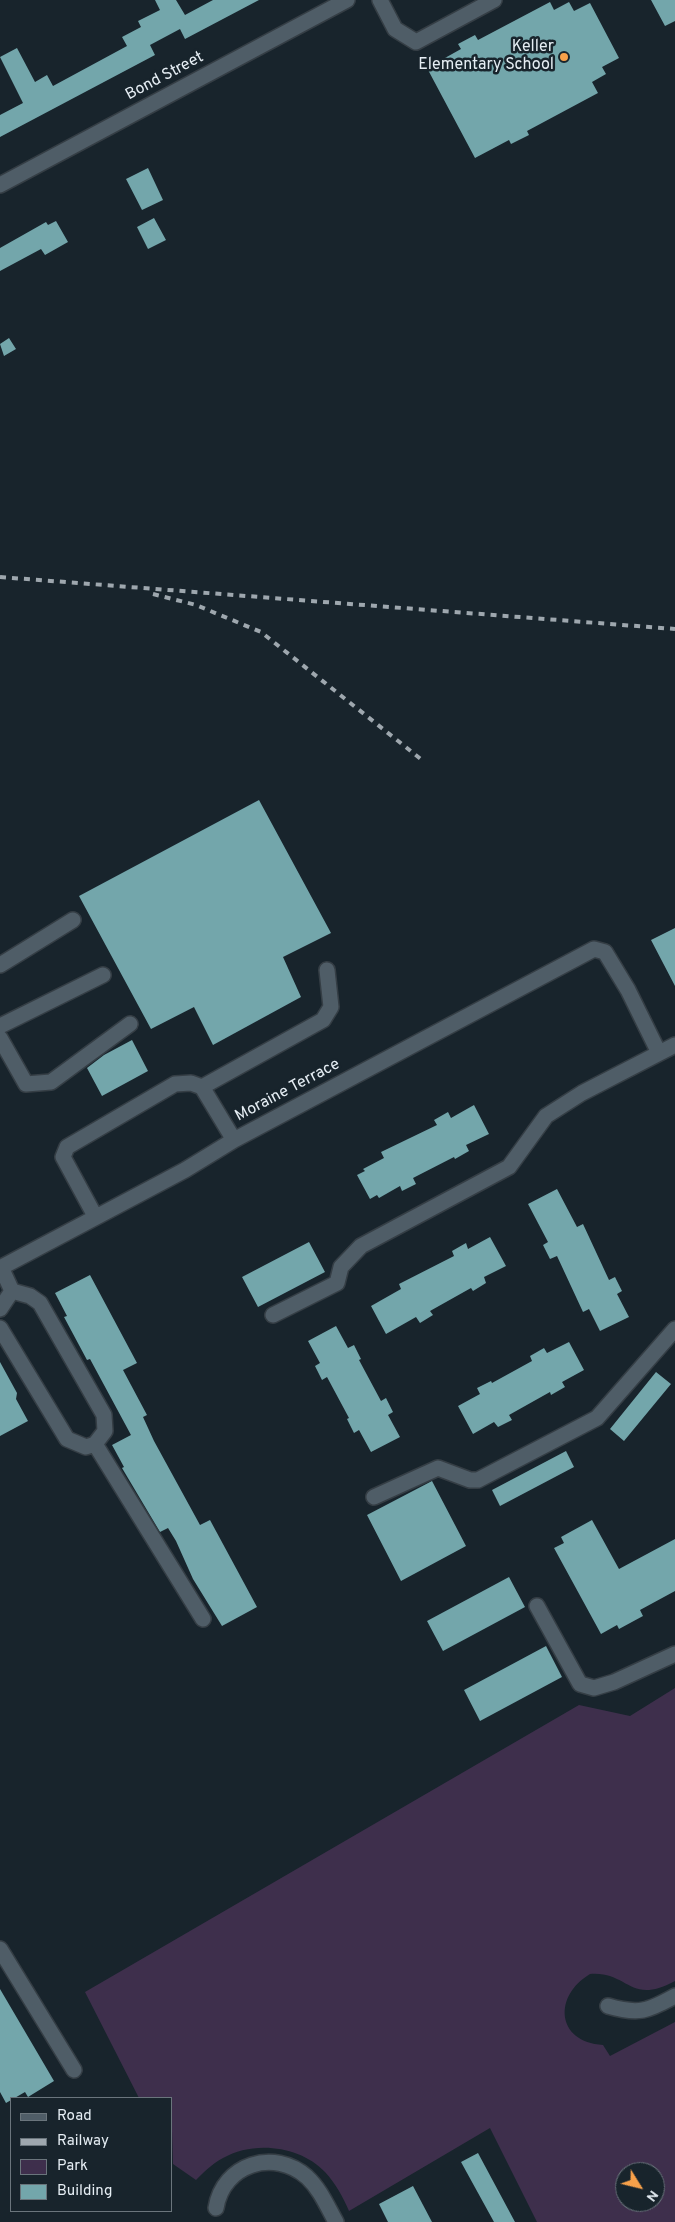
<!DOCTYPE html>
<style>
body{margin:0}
#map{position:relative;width:675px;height:2222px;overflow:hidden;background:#18242c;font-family:Overpass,sans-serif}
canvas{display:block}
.legend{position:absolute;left:10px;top:2097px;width:162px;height:115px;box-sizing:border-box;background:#18242c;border:1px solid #6a757c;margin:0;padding:6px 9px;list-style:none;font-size:15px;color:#e6eef4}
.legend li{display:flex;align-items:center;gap:10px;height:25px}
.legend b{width:25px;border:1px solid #6a757c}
.north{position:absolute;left:615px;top:2162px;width:50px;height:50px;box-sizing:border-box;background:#18242c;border:1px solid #6a757c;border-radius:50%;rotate:126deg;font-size:14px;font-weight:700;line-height:20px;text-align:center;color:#e6eef4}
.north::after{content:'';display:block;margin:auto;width:18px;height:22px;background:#f8a14a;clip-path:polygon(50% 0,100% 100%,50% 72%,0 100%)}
</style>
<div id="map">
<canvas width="675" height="2222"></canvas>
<ul class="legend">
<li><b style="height:6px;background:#4f5d67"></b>Road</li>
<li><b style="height:6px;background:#9ea7ae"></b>Railway</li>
<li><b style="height:14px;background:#3e2f4c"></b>Park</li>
<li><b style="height:14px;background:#73a6ab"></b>Building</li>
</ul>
<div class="north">N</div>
</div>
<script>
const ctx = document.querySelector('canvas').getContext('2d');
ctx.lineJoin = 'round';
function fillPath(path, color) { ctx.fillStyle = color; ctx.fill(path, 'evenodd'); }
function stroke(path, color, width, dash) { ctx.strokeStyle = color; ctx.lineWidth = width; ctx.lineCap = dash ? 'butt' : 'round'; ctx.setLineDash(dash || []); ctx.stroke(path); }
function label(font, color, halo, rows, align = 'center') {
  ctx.font = font + ' Overpass,sans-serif'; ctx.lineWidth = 5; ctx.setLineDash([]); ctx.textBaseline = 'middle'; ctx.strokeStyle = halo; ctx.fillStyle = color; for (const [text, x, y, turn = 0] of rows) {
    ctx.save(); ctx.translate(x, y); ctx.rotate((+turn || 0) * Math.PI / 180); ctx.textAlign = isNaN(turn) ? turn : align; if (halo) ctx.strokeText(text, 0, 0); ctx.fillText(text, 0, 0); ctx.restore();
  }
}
const green = new Path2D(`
 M675,1688V1981C629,2006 629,1971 590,1974C553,1996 556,2042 603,2045L610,2056L675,2022V2222H537L490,2128L349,2211C343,2197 336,2184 325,2172C301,2146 254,2140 223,2158C212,2164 204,2172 196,2180L173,2164L171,2098H139L85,1992L579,1705L630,1716ZM625,2172H655V2202H625Z`);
const building = new Path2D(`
 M155,0H176L185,15L213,0H259L185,39L180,29L150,45L155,55L0,137V115L23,103L0,57L17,48L35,82L47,75L53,86L127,46L122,37L141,27L138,21L160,10Z
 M651,0H675V21L665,26Z
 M550,2L554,10L569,2L574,11L590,3L619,58L602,67L606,74L592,82L598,93L527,131L529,135L511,144L509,140L475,158L427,68L461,49L458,44L475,35L478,40Z
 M148,168L163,200L142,210L126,179Z
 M154,218L166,240L148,249L137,227Z
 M56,221L68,242L45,255L41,249L0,271V248L46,222L48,225Z
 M9,338L16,349L4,356L0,344Z
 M259,800L331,933L283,957L301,997L213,1045L194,1007L151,1029L79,896Z
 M675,928V986L651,940Z
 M132,1040L148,1071L102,1096L87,1068L104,1055Z
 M474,1105L489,1134L466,1145L469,1151L455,1159L454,1157L413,1178L416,1184L402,1191L400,1186L379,1198L377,1195L370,1199L357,1175L365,1171L363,1169L384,1158L381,1152L437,1125L434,1120L448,1112L451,1118Z
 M557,1189L577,1227L583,1224L609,1280L615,1277L622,1291L617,1294L629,1317L600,1331L589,1309L583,1312L557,1256L550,1259L543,1245L548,1242L528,1204Z
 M490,1237L506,1266L484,1277L486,1283L473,1291L471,1288L430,1311L433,1315L420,1323L416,1317L386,1334L371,1306L401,1289L399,1284L454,1256L452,1251L466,1243L468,1249Z
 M309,1242L325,1272L258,1307L242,1277Z
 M90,1275L137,1363L123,1370L147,1415L143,1417L154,1441L200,1525L210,1520L257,1607L222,1626L193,1579L176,1541L168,1528L160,1532L122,1468L124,1467L112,1445L131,1435L90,1359L87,1360L64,1317L67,1316L55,1293Z
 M336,1326L348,1348L354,1345L361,1359L359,1360L381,1401L386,1398L393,1412L388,1415L400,1437L371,1452L359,1430L354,1433L347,1419L349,1418L327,1377L322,1380L315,1366L320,1363L308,1341Z
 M569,1342L584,1370L562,1382L565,1387L551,1395L550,1392L509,1415L512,1420L498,1427L494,1422L473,1434L458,1406L480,1394L477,1388L491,1381L492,1383L532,1361L530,1356L544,1348L547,1353Z
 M0,1362L17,1393L16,1399L28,1421L0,1436Z
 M656,1372L671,1384L624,1441L610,1429Z
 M566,1451L574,1467L500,1506L492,1490Z
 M432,1481L466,1546L401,1581L367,1515Z
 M592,1520L619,1569L675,1539V1591L640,1610L643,1616L619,1629L617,1625L601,1634L554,1548L564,1543L561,1537Z
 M509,1577L525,1607L443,1651L427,1621Z
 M546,1646L562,1677L480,1721L464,1690Z
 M0,1989L54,2081L28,2097L25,2092L6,2103L0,2092Z
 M478,2153L515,2222H494L461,2162Z
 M413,2186L432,2222H388L379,2204Z`);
const minor = new Path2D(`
 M380,0L395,29L416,42L494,0
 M0,185L347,0
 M0,965L73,920
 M0,1026L103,975
 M0,1038L26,1084L51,1082L130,1024
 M234,1140L202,1087L323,1020L331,1007L327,970
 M95,1216L63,1157L67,1147L175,1084L191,1083L202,1087
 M0,1268L185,1170L234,1140L594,949L605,952L628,990L659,1053
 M0,1309L12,1291
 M273,1315L337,1283L341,1267L361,1246L509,1167L546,1116L582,1093L675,1045
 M0,1328L67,1439L86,1447L95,1444L105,1431L104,1415L40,1303L30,1296L12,1291L1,1267
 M95,1444L203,1619
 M374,1497L438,1468L470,1480H478L597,1418L675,1329
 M537,1606L580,1684L594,1688L614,1682L675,1654
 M0,1949L74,2070
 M608,2006C639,2015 648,2011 675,1996
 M216,2208C223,2164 274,2148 307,2177C320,2189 327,2206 336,2222`);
const rail = new Path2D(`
 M0,577L675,629
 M153,594L196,605L261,632L422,760`);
const markers = [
 [564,57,5,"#f8a14a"]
];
const poiNames = [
 ["Keller",554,48],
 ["Elementary School",554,66]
];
const streetNames = [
 ["Bond Street",165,77,-28],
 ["Moraine Terrace",288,1091,-28]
];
fillPath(green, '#3e2f4c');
fillPath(building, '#73a6ab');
stroke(minor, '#353e45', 18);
stroke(minor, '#4f5d67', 15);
stroke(rail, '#9ea7ae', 4, [6, 6]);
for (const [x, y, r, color] of markers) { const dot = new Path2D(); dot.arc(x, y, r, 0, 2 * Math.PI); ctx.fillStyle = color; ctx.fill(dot); stroke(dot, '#18242c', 2); }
label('16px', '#e6eef4', '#18242c', poiNames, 'right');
label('16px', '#e6eef4', '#18242c', streetNames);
</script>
